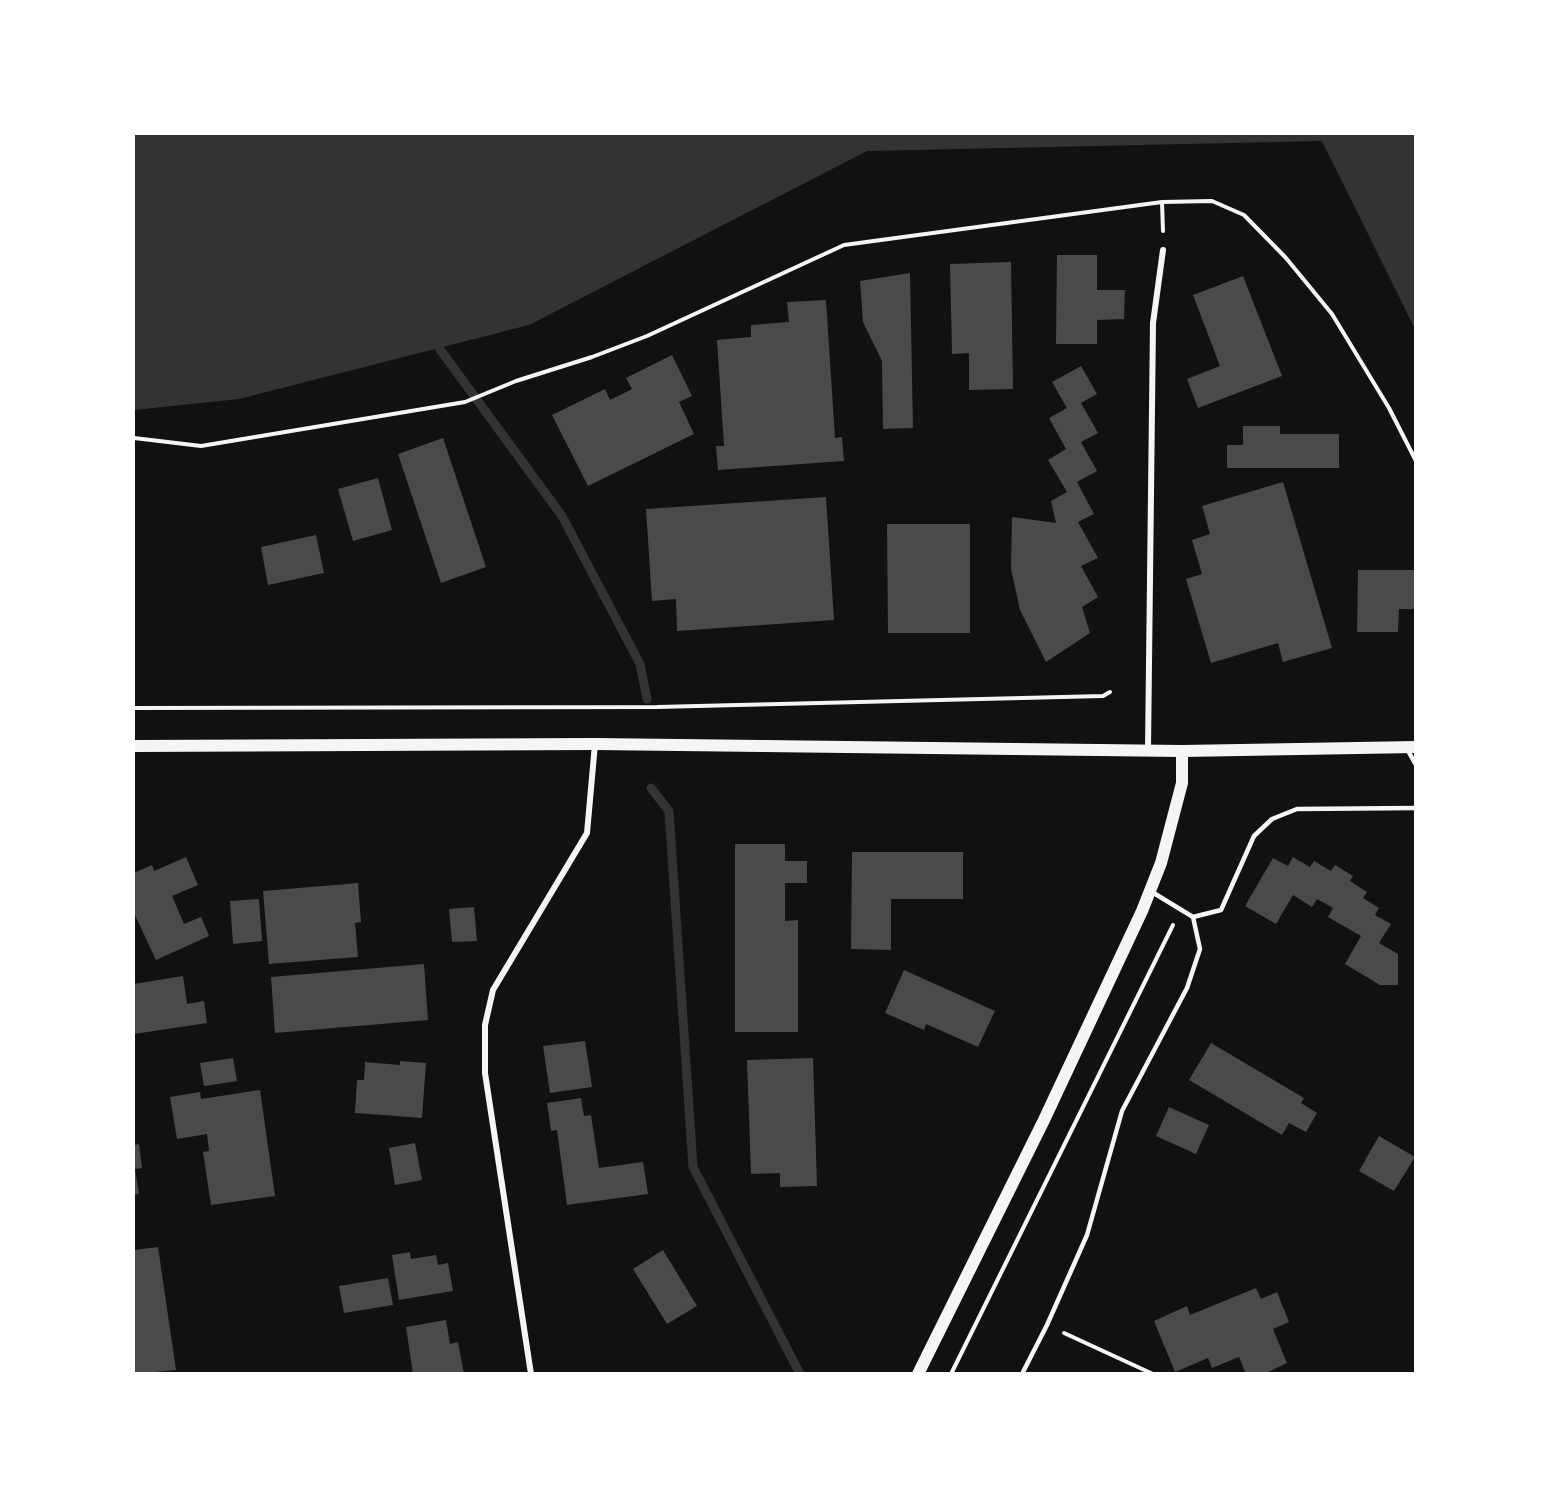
<!DOCTYPE html>
<style>
body{margin:0}
#map{position:relative;width:1549px;height:1507px;overflow:hidden;background:#111;font-family:Signika,sans-serif}
canvas{display:block}
.frame{position:absolute;inset:0;border:135px solid #fff;pointer-events:none}
</style>
<div id="map">
<canvas width="1549" height="1507"></canvas>
<div class="frame"></div>
</div>
<script>
const ctx = document.querySelector('canvas').getContext('2d');
ctx.lineJoin = 'round';
function fillPath(path, color) { ctx.fillStyle = color; ctx.fill(path, 'evenodd'); }
function stroke(path, color, width, dash) { ctx.strokeStyle = color; ctx.lineWidth = width; ctx.lineCap = dash ? 'butt' : 'round'; ctx.setLineDash(dash || []); ctx.stroke(path); }
const water = new Path2D(`
 M134,134H1415V329L1322,141L867,151L529,325L239,399L134,410Z`);
const stream = new Path2D(`
 M439,348L562,516L640,664L647,699
 M651,788L669,811L693,1167L800,1374`);
const building = new Path2D(`
 M1057,255H1097V290H1125L1124,319L1097,320V344H1056Z
 M1011,262L1013,389L969,390V353L952,354L950,264Z
 M910,273L913,428L883,429L882,361L863,322L860,281Z
 M1243,276L1282,376L1198,408L1187,379L1220,366L1193,295Z
 M826,300L835,438L842,437L844,461L718,470L716,446H724L717,340L751,337V325L789,322L787,302Z
 M672,355L692,396L679,402L694,434L588,486L552,415L605,389L610,400L632,389L626,378Z
 M1081,366L1097,394L1081,403L1098,433L1081,442L1097,471L1077,482L1094,514L1078,522L1098,558L1081,566L1098,597L1082,607L1090,633L1046,662L1020,610L1011,569L1012,517L1056,523L1051,501L1067,492L1048,460L1066,449L1049,418L1067,408L1052,382Z
 M1243,426H1280V434H1339V468H1227V445H1243Z
 M443,438L486,567L441,583L398,454Z
 M378,478L392,530L353,541L338,489Z
 M1283,482L1332,648L1283,662L1278,643L1211,663L1186,579L1202,574L1192,540L1210,534L1202,506Z
 M826,497L834,620L677,631L676,599L652,601L646,509Z
 M887,524H970V633H888Z
 M316,535L324,573L268,585L261,547Z
 M1358,570H1416V609H1399L1398,632H1357Z
 M735,844H785V861H807V883H785V921L798,920V1032H735Z
 M852,852H963V899H891V950L851,949Z
 M186,857L198,885L172,896L184,924L201,917L209,936L156,960L134,913V873L152,865L154,871Z
 M1293,857L1310,867L1314,861L1331,871L1335,865L1353,876L1350,881L1367,892L1363,898L1379,908L1375,915L1391,924L1379,943L1398,954V985H1380L1345,964L1361,936L1328,917L1333,908L1317,899L1312,907L1293,895L1276,924L1245,906L1273,858L1288,866Z
 M358,883L361,922L355,923L358,957L269,964L263,891Z
 M259,899L262,941L233,944L230,901Z
 M474,907L477,941L452,942L449,909Z
 M424,964L428,1020L275,1033L271,977Z
 M904,970L995,1011L978,1047L926,1024L924,1030L885,1013Z
 M183,976L187,1004L204,1001L207,1023L134,1034V984Z
 M585,1041L592,1087L550,1093L543,1046Z
 M1211,1043L1304,1098L1301,1103L1317,1113L1306,1132L1289,1123L1282,1135L1189,1080Z
 M233,1058L237,1081L204,1086L200,1063Z
 M813,1058L817,1186L780,1187V1173L751,1174L747,1060Z
 M400,1061L426,1063L422,1118L355,1113L357,1080H364L365,1062L400,1065Z
 M260,1090L275,1196L211,1205L203,1152L209,1151L207,1134L177,1139L170,1097L200,1092L201,1099Z
 M581,1098L584,1116L591,1115L599,1168L643,1162L648,1194L567,1205L557,1130L551,1131L547,1103Z
 M1169,1107L1209,1125L1196,1154L1156,1136Z
 M1379,1136L1415,1157L1394,1191L1359,1171Z
 M415,1143L422,1180L395,1185L389,1148Z
 M139,1144L142,1168L135,1169L139,1194L134,1195V1145Z
 M158,1247L176,1370L134,1374V1250Z
 M663,1250L697,1306L667,1324L633,1269Z
 M410,1252L411,1259L436,1255L438,1265L448,1263L453,1291L399,1300L392,1255Z
 M388,1278L393,1305L344,1313L339,1286Z
 M1256,1288L1261,1299L1277,1292L1289,1322L1273,1329L1287,1363L1264,1374H1246L1239,1357L1212,1368L1208,1358L1175,1372L1154,1321L1187,1306L1190,1315Z
 M446,1320L450,1344L458,1342L464,1374H413L406,1327Z`);
const path = new Path2D(`
 M1162,202L1163,231
 M134,438L201,446L465,402L516,381L592,357L647,336L844,245L1162,202L1212,201L1244,215L1286,258L1332,314L1389,408L1416,461
 M134,708L657,707L1103,696L1110,692
 M1064,1333L1153,1374
 M951,1374L1173,925`);
const service = new Path2D(`
 M1407,749L1416,765
 M1193,917L1221,910L1254,836L1272,819L1297,809L1416,808
 M1022,1374L1047,1325L1087,1235L1122,1111L1187,988L1200,949L1193,917L1152,892`);
const minor = new Path2D(`
 M1148,749L1153,323L1163,250
 M531,1374L485,1073V1025L493,990L587,833L595,744`);
const secondary = new Path2D(`
 M134,746L595,744L1182,751L1416,747
 M918,1374L1044,1120L1142,911L1161,863L1182,783V751`);
fillPath(water, '#333');
stroke(stream, '#333', 9);
fillPath(building, '#4a4a4a');
stroke(path, '#f5f5f5', 4);
stroke(service, '#f5f5f5', 4.5);
stroke(minor, '#f5f5f5', 6);
stroke(secondary, '#f5f5f5', 12);
</script>
